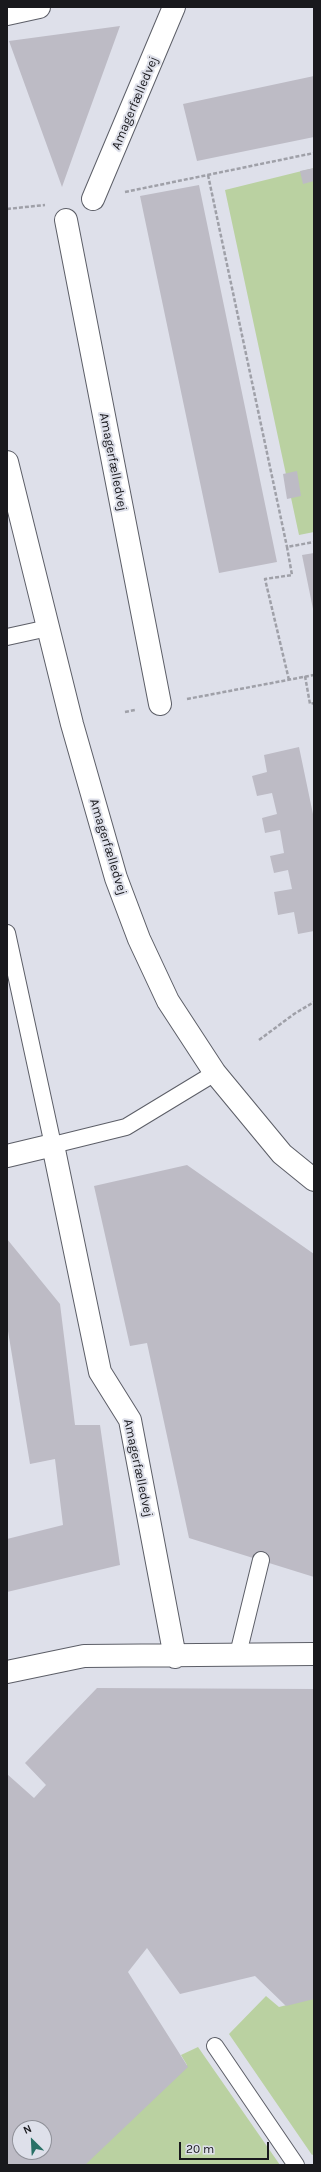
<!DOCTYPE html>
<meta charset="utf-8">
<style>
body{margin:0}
#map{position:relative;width:321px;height:2172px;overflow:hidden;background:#dee0ea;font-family:Karla,sans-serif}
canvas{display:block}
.frame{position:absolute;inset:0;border:8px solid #19191d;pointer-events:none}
.north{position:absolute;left:12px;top:2120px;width:40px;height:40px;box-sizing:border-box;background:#dee0ea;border:1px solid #8f9098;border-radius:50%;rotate:336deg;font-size:11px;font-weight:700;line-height:16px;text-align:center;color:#19191d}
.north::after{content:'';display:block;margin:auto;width:14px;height:18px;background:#2a7167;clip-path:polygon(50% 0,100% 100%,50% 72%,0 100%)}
.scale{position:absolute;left:179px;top:2142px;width:90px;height:18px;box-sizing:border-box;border:2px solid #19191d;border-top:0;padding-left:5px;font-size:12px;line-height:14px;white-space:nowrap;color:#19191d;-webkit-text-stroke:3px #dee0ea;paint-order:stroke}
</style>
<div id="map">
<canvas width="321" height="2172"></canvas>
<div class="frame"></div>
<div class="north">N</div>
<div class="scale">20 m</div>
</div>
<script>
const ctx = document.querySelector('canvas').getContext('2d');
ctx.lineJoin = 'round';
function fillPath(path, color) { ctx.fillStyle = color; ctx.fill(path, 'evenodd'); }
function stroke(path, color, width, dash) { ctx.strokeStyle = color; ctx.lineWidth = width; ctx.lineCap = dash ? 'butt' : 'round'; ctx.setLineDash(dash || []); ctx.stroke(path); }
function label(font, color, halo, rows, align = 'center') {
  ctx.font = font + ' Karla,sans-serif'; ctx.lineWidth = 4; ctx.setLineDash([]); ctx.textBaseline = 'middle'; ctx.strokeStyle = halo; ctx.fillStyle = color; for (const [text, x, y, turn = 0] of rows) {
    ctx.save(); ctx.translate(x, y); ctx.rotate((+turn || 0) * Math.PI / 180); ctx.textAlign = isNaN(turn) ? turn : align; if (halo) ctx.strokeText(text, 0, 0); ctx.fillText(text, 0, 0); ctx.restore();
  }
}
const green = new Path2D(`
 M314,168V532L299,535L225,190Z
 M266,1996L279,2007L314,1998V2154L312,2155L229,2034Z
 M198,2047L280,2165H80L187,2065L181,2055Z`);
const building = new Path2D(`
 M120,26L83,128L62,187L9,41Z
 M314,76V137L197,161L183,104Z
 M314,168V181L303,184L300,171Z
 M199,185L277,562L219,573L140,196Z
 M297,471L301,496L287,499L283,474Z
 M314,553V609H313L302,555Z
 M299,747L314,819V931L298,934L294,912L278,915L274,892L292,889L288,870L274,873L270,856L284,853L280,830L265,833L262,818L277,814L272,793L257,796L252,776L267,772L264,755Z
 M187,1165L314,1254V1577L189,1538L147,1343L130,1346L94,1186Z
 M7,1239L60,1304L75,1425H100L120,1565L7,1592V1539L63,1525L55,1459L30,1464L7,1325Z
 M97,1688L314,1689V1999L286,2006L255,1976L180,1994L147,1948L128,1972L188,2067L85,2165H7V1774L34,1798L46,1785L25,1763ZM20,2128H44V2152H20Z`);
const path = new Path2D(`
 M208,175L287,547
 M125,192L314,153
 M7,209L45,205
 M305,676L310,704L314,703
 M289,680L265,579L292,575L287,547L314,542
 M187,699L314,675
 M125,712L135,710
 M259,1040L294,1014L314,1002`);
const service = new Path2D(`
 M7,637L48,628
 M7,933L53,1145L126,1127L215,1073
 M238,1654L261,1560
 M215,2046L296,2165`);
const minor = new Path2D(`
 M7,14L39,7
 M93,199L174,7
 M66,220L160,704
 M7,1156L53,1145L100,1372L130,1420L175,1657
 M7,1672L84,1656L314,1654`);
const tertiary = new Path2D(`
 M7,462L72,724L116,878L139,939L168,1001L215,1073L282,1154L314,1180`);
const streetNames = [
 ["Amagerfælledvej",135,103,-67],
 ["Amagerfælledvej",113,462,79],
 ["Amagerfælledvej",108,847,73],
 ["Amagerfælledvej",138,1468,78]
];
fillPath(green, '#bad1a1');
fillPath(building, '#bdbbc5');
stroke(service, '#5c5e67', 18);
stroke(minor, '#5c5e67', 24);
stroke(tertiary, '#5c5e67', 24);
stroke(path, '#9fa0a8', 2.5, [4, 2]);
stroke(service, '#fff', 16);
stroke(minor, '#fff', 22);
stroke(tertiary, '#fff', 22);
label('13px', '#19191d', '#dee0ea', streetNames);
</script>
